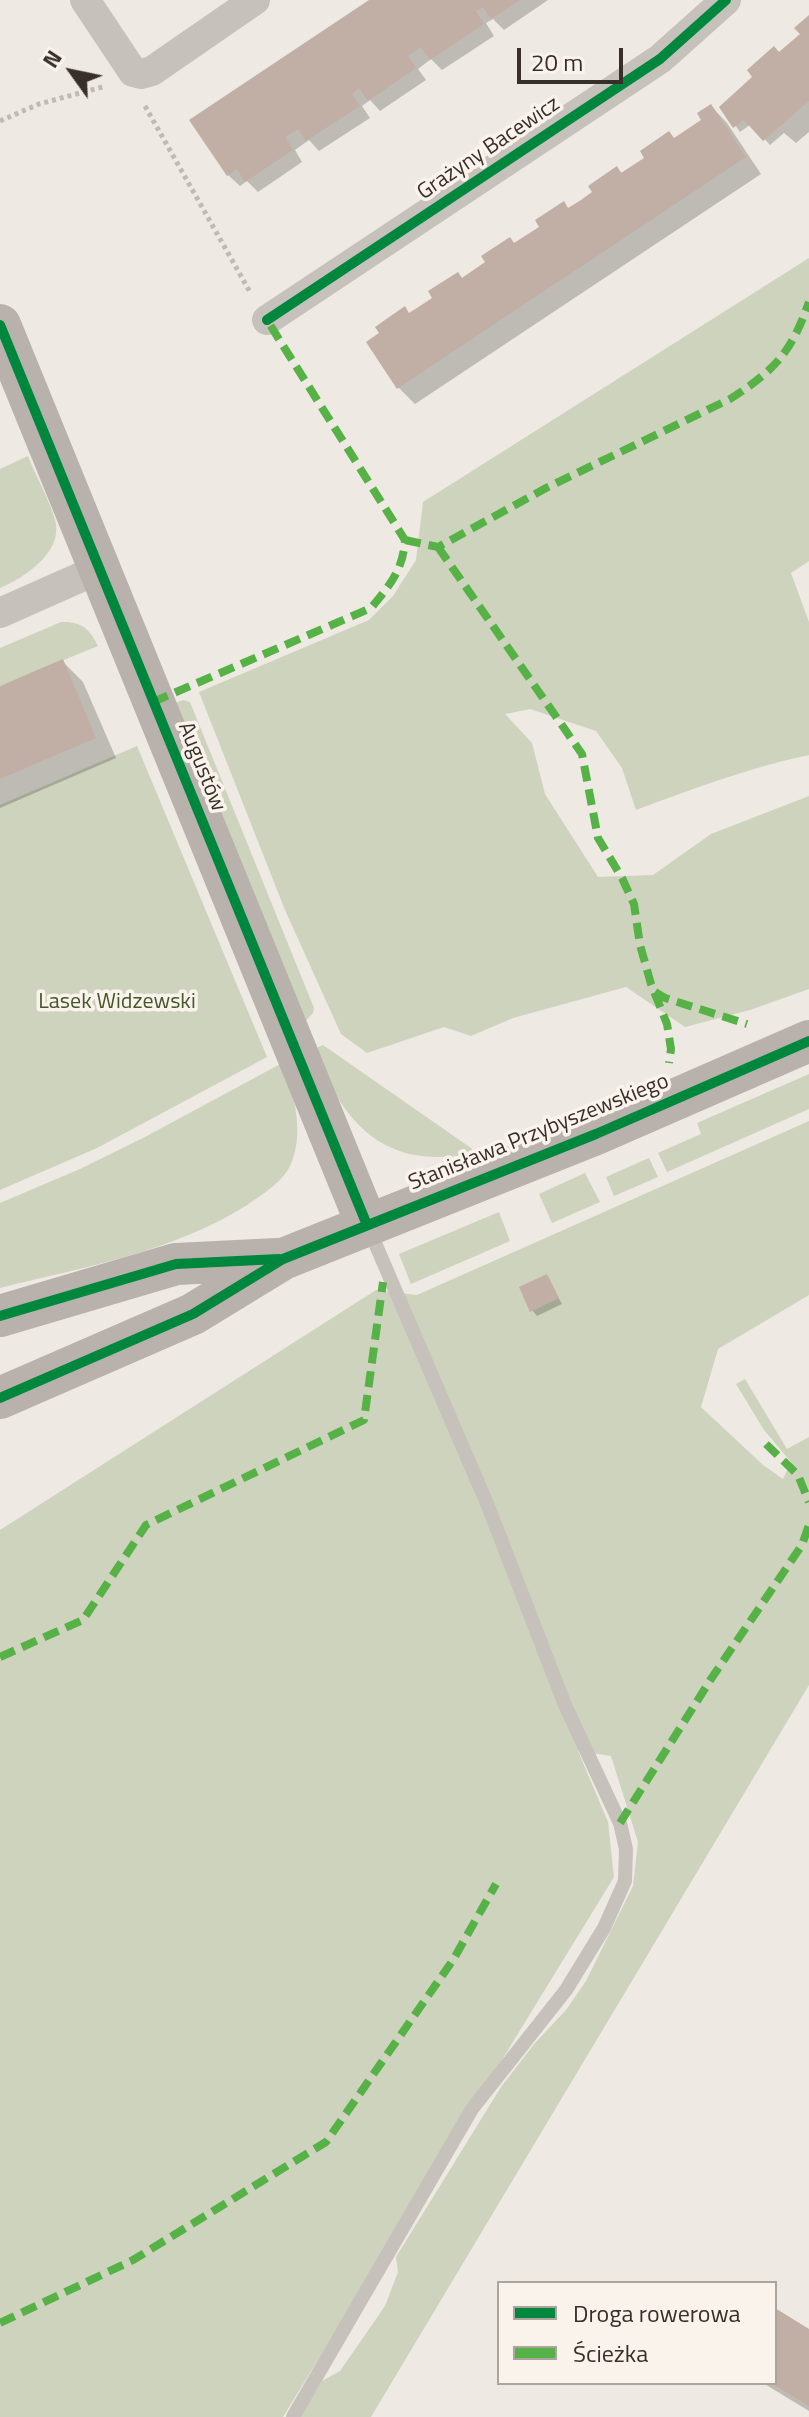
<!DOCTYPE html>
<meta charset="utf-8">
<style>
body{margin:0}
#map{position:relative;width:809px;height:2417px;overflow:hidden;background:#eee9e2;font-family:"Titillium Web",sans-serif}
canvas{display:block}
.legend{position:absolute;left:497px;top:2281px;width:280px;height:104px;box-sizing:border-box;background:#faf3eb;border:2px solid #aca59e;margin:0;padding:10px 14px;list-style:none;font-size:24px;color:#382f2a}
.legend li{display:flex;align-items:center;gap:16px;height:40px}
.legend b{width:40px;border:2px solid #aca59e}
.north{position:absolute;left:32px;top:32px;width:80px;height:80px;-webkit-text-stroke:6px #faf3eb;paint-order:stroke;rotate:303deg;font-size:22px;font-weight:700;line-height:32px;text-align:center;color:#382f2a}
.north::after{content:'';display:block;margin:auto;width:28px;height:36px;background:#382f2a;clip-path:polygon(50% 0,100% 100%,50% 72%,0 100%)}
.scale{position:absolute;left:517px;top:48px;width:106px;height:36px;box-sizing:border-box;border:4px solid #382f2a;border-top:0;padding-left:10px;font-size:24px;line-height:28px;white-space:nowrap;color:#382f2a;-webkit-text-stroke:6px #faf3eb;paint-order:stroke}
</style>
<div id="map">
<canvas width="809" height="2417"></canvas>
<ul class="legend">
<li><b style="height:10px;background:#00873e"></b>Droga rowerowa</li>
<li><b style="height:10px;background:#56b246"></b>Ścieżka</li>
</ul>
<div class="north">N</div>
<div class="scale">20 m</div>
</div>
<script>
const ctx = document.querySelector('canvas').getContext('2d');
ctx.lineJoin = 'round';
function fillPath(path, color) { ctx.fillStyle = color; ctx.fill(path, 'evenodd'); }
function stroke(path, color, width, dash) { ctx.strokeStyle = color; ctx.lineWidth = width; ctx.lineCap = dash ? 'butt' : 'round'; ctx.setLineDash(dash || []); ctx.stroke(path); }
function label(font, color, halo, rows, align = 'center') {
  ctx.font = font + ' "Titillium Web",sans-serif'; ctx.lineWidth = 7; ctx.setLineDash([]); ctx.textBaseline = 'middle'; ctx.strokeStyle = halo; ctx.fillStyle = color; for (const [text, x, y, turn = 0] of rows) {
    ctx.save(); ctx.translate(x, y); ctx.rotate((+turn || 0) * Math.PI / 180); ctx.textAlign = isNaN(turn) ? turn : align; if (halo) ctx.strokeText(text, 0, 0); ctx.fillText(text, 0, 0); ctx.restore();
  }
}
const green = new Path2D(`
 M809,258V561L791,573L809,622V755C750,767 693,789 636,810L622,768L596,731L530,709L505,714L532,743L545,794L598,877L653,875L711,834L809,796V989L750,1010L685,1027L626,987L513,1018L471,1036L444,1027L367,1053L341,1034L285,910L199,692L369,620L393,596L416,560L423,502Z
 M28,456C36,477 49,498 55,520C64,552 24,578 0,588V469Z
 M61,622C81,621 90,629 98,646L0,686V648Z
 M183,700L190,702L314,1008L313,1013L305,1022L173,704Z
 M137,746L267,1057L97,1148L0,1190V805Z
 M323,1045L471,1148L475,1153C384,1171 347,1126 312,1050Z
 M284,1062C293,1094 305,1131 291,1164C283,1182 263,1194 247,1205C173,1252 84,1267 0,1288V1203L80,1169L145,1137Z
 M809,1074V1109L667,1172L658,1153L701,1134L697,1123Z
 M809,1121V1295L718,1349L701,1407L763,1465L783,1479L791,1462L764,1430L736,1384L745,1379L787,1449L809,1437V1685L371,2417H300L322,2381L340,2371L385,2306L398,2272L396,2257L501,2087L535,2043L566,2010L586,1981L633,1886L638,1842L611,1756L578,1751L608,1822L614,1877L283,2417H0V1530L376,1290L417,1295Z
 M649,1158L658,1177L614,1196L606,1177Z
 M585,1173L600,1202L552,1223L539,1194Z
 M499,1212L510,1241L411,1284L399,1254Z`);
const shadow = new Path2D(`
 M373,0H548L504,30L493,19L486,23L494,36L442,70L431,59L418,69L426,80L380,111L370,100L362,106L370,118L319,151L309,140L295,150L302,162L258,192L247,181L240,186L228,175Z
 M809,17V132L796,143L784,133L770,145L751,124L740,132L722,107L802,34Z
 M711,106L727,123L761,174L415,404L398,387L410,314L595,193L617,169L623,174L704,120Z
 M62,661L83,682L116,758L0,808V688Z
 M546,1277L562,1304L537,1316L532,1310Z
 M775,2311L809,2331V2411L763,2383H775Z`);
const building = new Path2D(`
 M369,0H520L491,19L483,7L476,11L484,24L430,60L421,47L408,56L416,68L368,101L359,88L352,94L360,106L306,141L298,129L290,134L285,137L293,150L245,182L237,169L227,176L189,120Z
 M809,15V101L763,141L744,120L733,128L719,107L752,77L747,70L774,46L779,52L800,34L794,28Z
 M711,104L746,157L397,389L366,342L379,333L375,327L405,306L409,313L420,306L432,298L428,291L458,272L462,278L485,262L481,256L510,237L514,243L539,227L535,220L564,201L568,208L581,200L592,192L588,186L617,166L621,173L644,158L640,151L669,131L674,138L701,120L697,113Z
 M63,659L96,738L0,779V686Z
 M547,1274L559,1298L530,1312L519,1287Z
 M775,2308L809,2329V2406L771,2383H775Z`);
const path = new Path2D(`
 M145,106L250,292
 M0,121L39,104L106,86`);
const lane = new Path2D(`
 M293,2417L472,2109L566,1990L604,1928L625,1881L626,1849L620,1823L565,1705L488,1506L369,1229`);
const street = new Path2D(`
 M85,0L133,72L141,74L152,71L255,0
 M267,320L660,59L726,0
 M0,613L99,569`);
const secondary = new Path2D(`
 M0,325L367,1225
 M0,1316L176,1264L277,1259
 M0,1398L193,1314L283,1259L596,1134L809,1041`);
const quiet = new Path2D(`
 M405,540L438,547L546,488L730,399C775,370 791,353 809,302
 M438,547L582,754L598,838L622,878L634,904L640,945L651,984L667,1024L671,1049L669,1063
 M153,702L371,608C390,585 403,570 405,540L267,320
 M655,992L665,998L747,1024
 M766,1444L798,1475L809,1502
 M0,1657L83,1620L146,1525L364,1420L383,1282
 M620,1823L711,1679L802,1545L809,1525
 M0,2323L133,2260L326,2142L453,1960L496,1884`);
const cycleway = new Path2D(`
 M267,320L660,59L726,0
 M0,325L367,1225
 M0,1316L176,1264L279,1259
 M0,1398L193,1314L283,1259L596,1134L809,1041`);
const streetNames = [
 ["Grażyny Bacewicz",489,149,-34],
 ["Augustów",201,767,68],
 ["Stanisława Przybyszewskiego",539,1133,-22]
];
const parkNames = [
 ["Lasek Widzewski",117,1003]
];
fillPath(green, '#ced3bd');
fillPath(shadow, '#0003');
fillPath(building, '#c1aea4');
stroke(path, '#c0bab4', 5, [4, 4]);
stroke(lane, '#c7c1bc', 14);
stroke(street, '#c7c1bc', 30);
stroke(secondary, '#b8b1ac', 42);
stroke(quiet, '#56b246', 8, [16, 8]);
stroke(cycleway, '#00873e', 10);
label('22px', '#382f2a', '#faf3eb', streetNames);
label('22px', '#46562e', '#faf3eb', parkNames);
</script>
